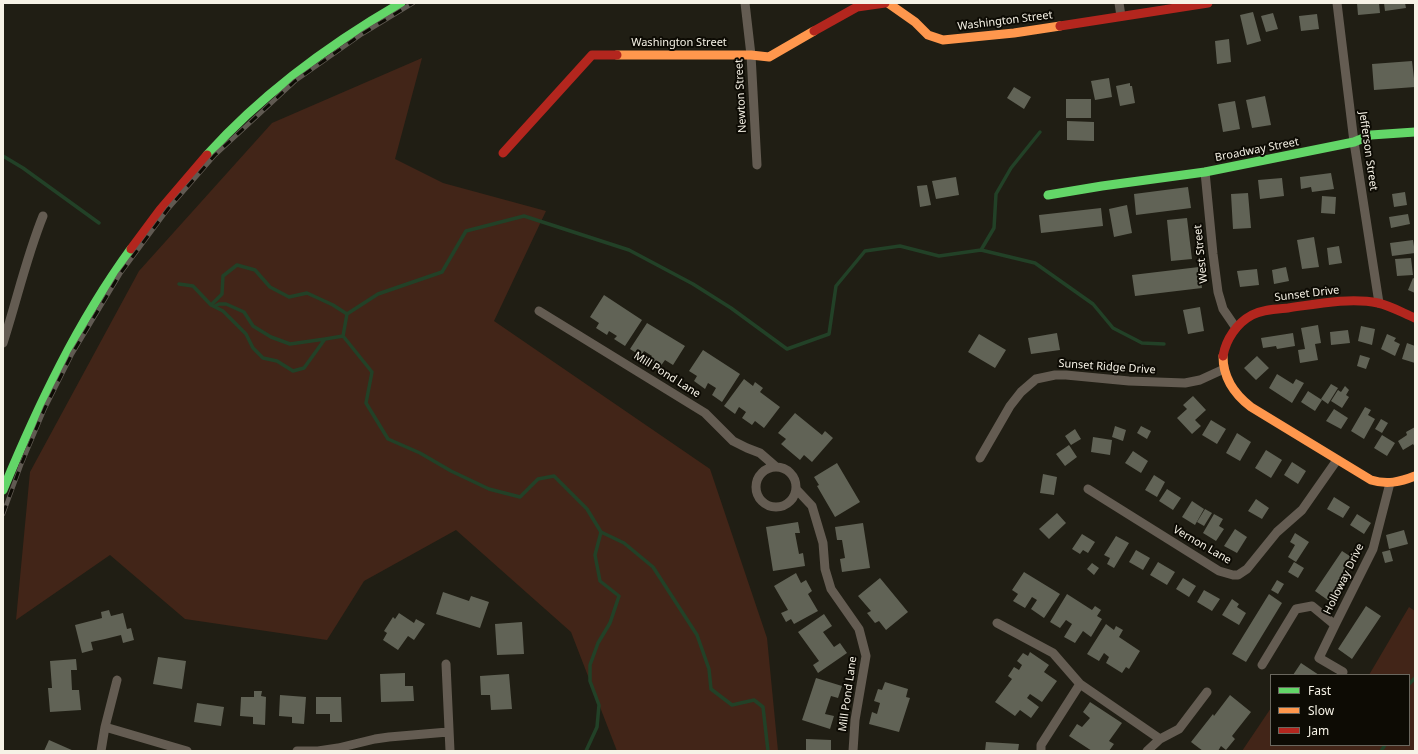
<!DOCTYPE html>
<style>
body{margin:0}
#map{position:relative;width:1418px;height:754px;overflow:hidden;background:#201e14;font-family:"Noto Sans",sans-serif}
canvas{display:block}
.frame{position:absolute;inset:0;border:4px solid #f6f2e6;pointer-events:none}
.legend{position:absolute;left:1270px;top:674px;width:140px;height:72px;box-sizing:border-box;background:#0d0b04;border:1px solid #6a675e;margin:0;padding:5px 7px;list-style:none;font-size:12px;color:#f6f2e6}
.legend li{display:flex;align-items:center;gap:8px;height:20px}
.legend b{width:20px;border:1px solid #6a675e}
</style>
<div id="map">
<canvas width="1418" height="754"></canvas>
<div class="frame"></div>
<ul class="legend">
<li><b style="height:5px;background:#63d668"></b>Fast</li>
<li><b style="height:5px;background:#ff974d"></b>Slow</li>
<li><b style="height:5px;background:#b3261e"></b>Jam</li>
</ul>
</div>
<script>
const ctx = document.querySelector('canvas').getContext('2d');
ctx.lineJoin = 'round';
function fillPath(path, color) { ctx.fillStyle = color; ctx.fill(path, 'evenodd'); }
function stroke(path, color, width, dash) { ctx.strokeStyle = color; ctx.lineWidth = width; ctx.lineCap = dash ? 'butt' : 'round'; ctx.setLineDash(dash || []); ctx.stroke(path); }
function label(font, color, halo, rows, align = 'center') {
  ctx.font = font + ' "Noto Sans",sans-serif'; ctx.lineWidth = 4; ctx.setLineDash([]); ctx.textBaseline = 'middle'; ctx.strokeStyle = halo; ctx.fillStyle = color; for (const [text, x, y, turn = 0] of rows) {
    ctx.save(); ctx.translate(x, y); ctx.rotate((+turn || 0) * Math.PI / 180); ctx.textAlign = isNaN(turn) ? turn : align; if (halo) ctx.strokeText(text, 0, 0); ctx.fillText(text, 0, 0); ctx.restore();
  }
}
const green = new Path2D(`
 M422,58L395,159L443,183L546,211L494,321L710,469L767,638L778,751H617L571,632L456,530L364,581L327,640L185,619L110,555L16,620L30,472L139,271L272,123Z
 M1409,607L1415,611V751H1242L1271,708V745H1409V675H1369Z`);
const stream = new Path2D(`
 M3,156L23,168L99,223
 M981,250L1035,263L1093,304L1113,328L1142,343L1164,344
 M179,284L193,286L211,305L222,294L223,276L237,265L255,270L270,287L289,297L307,293L333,305L347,314L343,336L372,372L366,403L388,439L420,453L451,471L489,489L520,497L538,479L554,476L587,509L601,532L624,543L653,567L697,635L709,669L711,689L732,705L754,700L763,707L768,751
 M211,305L223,311L246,334L253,348L263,358L277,361L293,371L304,368L325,339L343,336
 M215,306L219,304H226L244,312L253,326L271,337L290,344L325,339
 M347,314L378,294L442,272L466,231L524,216L629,250L693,284L731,308L787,349L829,334L836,286L865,251L900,246L939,256L981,250L994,228L996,194L1011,168L1040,132
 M1409,684L1415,678
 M586,751L597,727L599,705L590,681V665L598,643L610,623L619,596L600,581L595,555L601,532
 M1381,751L1385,745`);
const building = new Path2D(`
 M1357,3H1379L1380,13L1358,15Z
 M1384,3H1405L1406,8L1385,11Z
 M1253,12L1261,41L1247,45L1240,15Z
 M1273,13L1278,29L1266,32L1261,16Z
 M1317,14L1319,29L1301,31L1299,16Z
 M1229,39L1231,62L1217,64L1215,41Z
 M1412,61L1415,87L1374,90L1372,64Z
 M1109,78L1112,97L1095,100L1091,81Z
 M1130,83V86H1132L1135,103L1120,106L1116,86Z
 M1014,87L1031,97L1024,109L1007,98Z
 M1265,96L1271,125L1252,128L1246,100Z
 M1066,99H1091V118H1066Z
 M1235,101L1240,129L1223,132L1218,104Z
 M1067,121L1094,122V141L1067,140Z
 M1331,173L1334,189L1312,192L1311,187L1301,189L1300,177Z
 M956,177L959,195L936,199L932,181Z
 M1282,178L1284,196L1260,199L1258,180Z
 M927,185L931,205L920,207L917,186Z
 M1188,187L1191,208L1136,215L1134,194Z
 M1405,192L1407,205L1394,207L1392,194Z
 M1248,193L1251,228L1233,229L1231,194Z
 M1322,196L1336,197L1335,214L1321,213Z
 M1127,205L1132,233L1114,237L1109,209Z
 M1101,208L1103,226L1041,233L1039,215Z
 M1408,214L1410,224L1391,228L1389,217Z
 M1187,218L1192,259L1171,261L1167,220Z
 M1314,237L1319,267L1302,269L1297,240Z
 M1413,240L1415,253L1392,256L1390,243Z
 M1339,246L1342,263L1329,265L1327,248Z
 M1411,258L1413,275L1397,276L1395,259Z
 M1199,267L1202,288L1135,296L1132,275Z
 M1286,267L1289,281L1274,284L1272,270Z
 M1257,269L1259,285L1240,287L1237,271Z
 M1413,278L1415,279V293L1408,290Z
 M604,295L642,320L625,346L614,339L617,336L609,331L607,335L596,328L599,323L590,317Z
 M1200,307L1204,331L1188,334L1183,310Z
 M647,323L685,346L673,365L665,360L660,367L649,360L652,356L644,351L641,356L630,349Z
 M1318,325L1321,343L1315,344L1318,360L1300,363L1298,350L1305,349L1301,328Z
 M1361,326L1375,329L1372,345L1358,341Z
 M1348,330L1350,343L1331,345L1330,332Z
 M1057,333L1060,350L1031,354L1028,338Z
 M1293,333L1295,346L1277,349L1276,346L1263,348L1261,338Z
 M979,334L1006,350L995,368L968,352Z
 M1387,334L1396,338L1394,341L1400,344L1395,356L1381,349Z
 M1407,343L1415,346V363L1402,359Z
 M703,350L740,374L722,402L712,395L716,388L708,383L705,389L694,381L697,376L689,371Z
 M1360,355L1370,358L1366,369L1357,366Z
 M1257,356L1269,368L1256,380L1244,368Z
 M1277,374L1293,384L1296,379L1304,383L1292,403L1269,388Z
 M744,379L753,386L755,382L763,388L760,392L780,407L764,428L755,421L752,425L742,418L746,412L739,407L735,414L724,406Z
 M1331,384L1338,388L1328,404L1321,399Z
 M1345,386L1349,390L1346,395L1349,397L1342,408L1331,401L1338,390L1341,392Z
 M1308,391L1322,400L1315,411L1301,402Z
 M1193,396L1206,410L1195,420L1201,426L1192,434L1177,418L1187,409L1183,405Z
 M1365,407L1371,410L1368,415L1375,419L1364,439L1351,431Z
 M1334,409L1348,418L1341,429L1326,421Z
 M795,413L822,435L825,431L833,438L812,462L804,455L800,460L781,444L786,439L778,433Z
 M1381,419L1388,423L1382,433L1375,429Z
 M1211,420L1226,429L1217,444L1202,435Z
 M1115,426L1126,430L1123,441L1112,437Z
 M1141,426L1151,431L1147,439L1137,433Z
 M1415,427V447L1413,444L1403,450L1398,441L1407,435L1406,432Z
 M1075,429L1081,439L1071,445L1065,436Z
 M1237,433L1251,442L1240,461L1226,453Z
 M1382,435L1395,443L1387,456L1374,448Z
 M1093,437L1112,440L1110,455L1091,452Z
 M1069,445L1077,457L1065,466L1056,454Z
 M1266,450L1282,460L1271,478L1255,468Z
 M1133,451L1148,461L1141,473L1125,463Z
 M1292,462L1306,471L1298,484L1284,475Z
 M837,463L860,502L835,517L817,486L819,485L814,477Z
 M1043,474L1057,477L1054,495L1040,493Z
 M1154,475L1165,482L1157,497L1145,490Z
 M1167,489L1181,498L1173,510L1159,501Z
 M1334,497L1350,507L1343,518L1327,509Z
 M1256,499L1269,508L1262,519L1248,511Z
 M1192,501L1204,509L1195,525L1182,517Z
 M1205,509L1212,513L1204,526L1197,522Z
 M1057,513L1066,523L1049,539L1039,529Z
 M1214,514L1223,519L1219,526L1224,529L1216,541L1203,533Z
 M1357,514L1371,523L1364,534L1350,525Z
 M798,522L800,533H795L799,554L803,553L805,566L773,571L766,527Z
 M863,523L870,568L842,572L840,559L845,558L842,540H837L835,527Z
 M1235,529L1247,537L1237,553L1224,546Z
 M1404,530L1408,544L1389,549L1386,535Z
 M1295,533L1309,542L1296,562L1288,557L1295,545L1290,542Z
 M1082,534L1095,542L1088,553L1083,550L1080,554L1072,549Z
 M1116,536L1129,543L1114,568L1107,564L1110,558L1104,555Z
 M1136,550L1150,558L1143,570L1129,562Z
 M1390,550L1393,561L1385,563L1382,552Z
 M1342,551L1356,560L1329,601L1315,591Z
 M1158,562L1175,572L1167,585L1150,575Z
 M1294,562L1304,568L1298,578L1288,572Z
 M1092,563L1099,568L1094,575L1087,569Z
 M1024,572L1060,594L1044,618L1031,609L1037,600L1032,597L1025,608L1013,601L1018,594L1012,590Z
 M796,573L801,583L806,580L812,591L808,594L818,611L794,624L791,619L786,622L781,613L788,610L774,586Z
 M880,578L908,612L886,630L879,621L875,623L867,613L871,611L858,596Z
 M1183,578L1196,586L1189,597L1176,589Z
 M1277,580L1284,584L1278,594L1271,590Z
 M1204,590L1220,599L1212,611L1197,602Z
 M443,592L469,601L471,596L489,602L480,628L436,614Z
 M1067,594L1092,610L1095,606L1101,610L1097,616L1102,619L1091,637L1083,631L1075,643L1064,637L1072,624L1066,620L1060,628L1050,622Z
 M1269,594L1282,603L1246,662L1232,654Z
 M1232,599L1239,604L1237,607L1246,613L1239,625L1222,615Z
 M1366,606L1381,616L1352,659L1338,649Z
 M109,610L111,616L123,613L127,629L131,628L134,640L123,643L121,635L105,639L91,642L93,650L82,653L75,625L102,618L101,612Z
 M399,613L414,623L416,619L425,624L414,640L408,636L398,650L383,640L387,633L384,631L393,617L395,619Z
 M824,614L832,626L823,632L834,647L840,643L847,653L818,673L813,665L819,661L798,632Z
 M522,622L524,654L497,655L495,624Z
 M1106,624L1114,630L1116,626L1123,630L1119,637L1140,651L1129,669L1126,667L1122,673L1106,663L1109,657L1104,653L1099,661L1087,654Z
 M1030,652L1049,665L1044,672L1057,681L1042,702L1030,694L1027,698L1039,707L1031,718L1020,710L1015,716L995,702L1012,679L1008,676L1014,667L1019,670L1022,665L1017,661L1023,653L1028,656Z
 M158,657L186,661L182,689L153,684Z
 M76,659L77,670H71L72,690H79L81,710L50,712L48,688H52L50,661Z
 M1301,663L1319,675H1293Z
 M405,673V686H413L414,701L381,702L380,674Z
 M509,674L512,709L491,710L490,695H481L480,676Z
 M816,678L842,686L838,698L831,696L825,714L834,716L830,729L802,720Z
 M885,682L908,689L906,697L910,698L899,732L869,724L872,712L877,714L880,703L874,701L878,689L882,690Z
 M254,691H262L261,696L266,697L265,725L253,724V717L240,716L241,697H254Z
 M280,695L306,697L304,724L292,723V717L279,716Z
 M1230,695L1251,712L1232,736L1235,739L1226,750L1221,746L1218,751H1203L1191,742L1213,714L1214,716Z
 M316,697H341L342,722H330V714H316Z
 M1090,702L1122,723L1109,741L1114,744L1109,751L1104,750L1103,751H1092L1069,736L1077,724L1082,727L1090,718L1083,712Z
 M197,703L224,707L221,726L194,722Z
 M806,739L831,740V751H806Z
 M49,740L74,751H44Z
 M986,742L1019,744L1018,751H985Z`);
const street = new Path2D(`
 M745,3L751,55L757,165
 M1119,3L1121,16
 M1337,3L1354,142L1379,303
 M1205,172L1213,254L1218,292L1223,309L1236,328
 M539,311L705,413L733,441L747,448L760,453L775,466
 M3,343C17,300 26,258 43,216
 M980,458L1010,406L1021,392L1036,379L1055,375H1066L1129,381L1185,383L1200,380L1224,369
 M756 487a20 20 0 1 1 40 0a20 20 0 1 1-40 0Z
 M1088,489L1219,571L1233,575H1238L1247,569L1277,532L1302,510L1337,460
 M797,490L812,506L823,543L825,569L831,589L859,629L866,656L855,720L853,751
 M997,623L1053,653L1080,684L1160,739
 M1335,625L1319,658L1343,672
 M446,664L450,751
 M1262,665L1296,609L1312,606L1335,625L1373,549L1390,483
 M105,727L187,751
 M101,751L105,727L117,680
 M297,751H318L338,748L375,739L389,737L448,732
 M1041,751V745L1080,684
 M1147,751L1160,739L1179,729L1207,692`);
const fast = new Path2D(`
 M207,155C262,94 330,44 401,3
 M1048,195L1102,186L1205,172L1354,142L1371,135L1415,132
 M3,490C38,406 77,323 131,249`);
const slow = new Path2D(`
 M888,3L915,22L928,35L943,40L1014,33L1060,26
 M617,55H751L769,57L814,31
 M1223,356C1223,378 1234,394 1251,407L1371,480C1387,485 1400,482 1415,476`);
const jam = new Path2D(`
 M1060,26L1208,3
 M814,31L857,7L885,3
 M503,153L592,55H617
 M131,249L160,210L207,155
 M1223,356C1226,339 1237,323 1252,315C1263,309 1276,309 1288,308C1316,304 1351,297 1378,303C1391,306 1403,313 1415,318`);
const rail = new Path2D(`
 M3,514L21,465L45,408L72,354L120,274L168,209L215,155L295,81L362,34L413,3`);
const streetNames = [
 ["Washington Street",1005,21,-7],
 ["Washington Street",679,43],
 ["Newton Street",741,96,-93],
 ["Broadway Street",1257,150,-11],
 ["Jefferson Street",1368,151,82],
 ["West Street",1201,254,-96],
 ["Sunset Drive",1307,294,-7],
 ["Sunset Ridge Drive",1107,367,4],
 ["Mill Pond Lane",667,375,32],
 ["Vernon Lane",1202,545,30],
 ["Holloway Drive",1344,579,-64],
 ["Mill Pond Lane",848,694,-82]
];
fillPath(green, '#422518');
stroke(stream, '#224127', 3.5);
fillPath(building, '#616356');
stroke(street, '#645c52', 9);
stroke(fast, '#63d668', 9);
stroke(slow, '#ff974d', 9);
stroke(jam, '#b3261e', 9);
stroke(rail, '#605a52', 4.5);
stroke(rail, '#0d0b04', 3, [9]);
label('11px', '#f6f2e6', '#0d0b04', streetNames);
</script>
